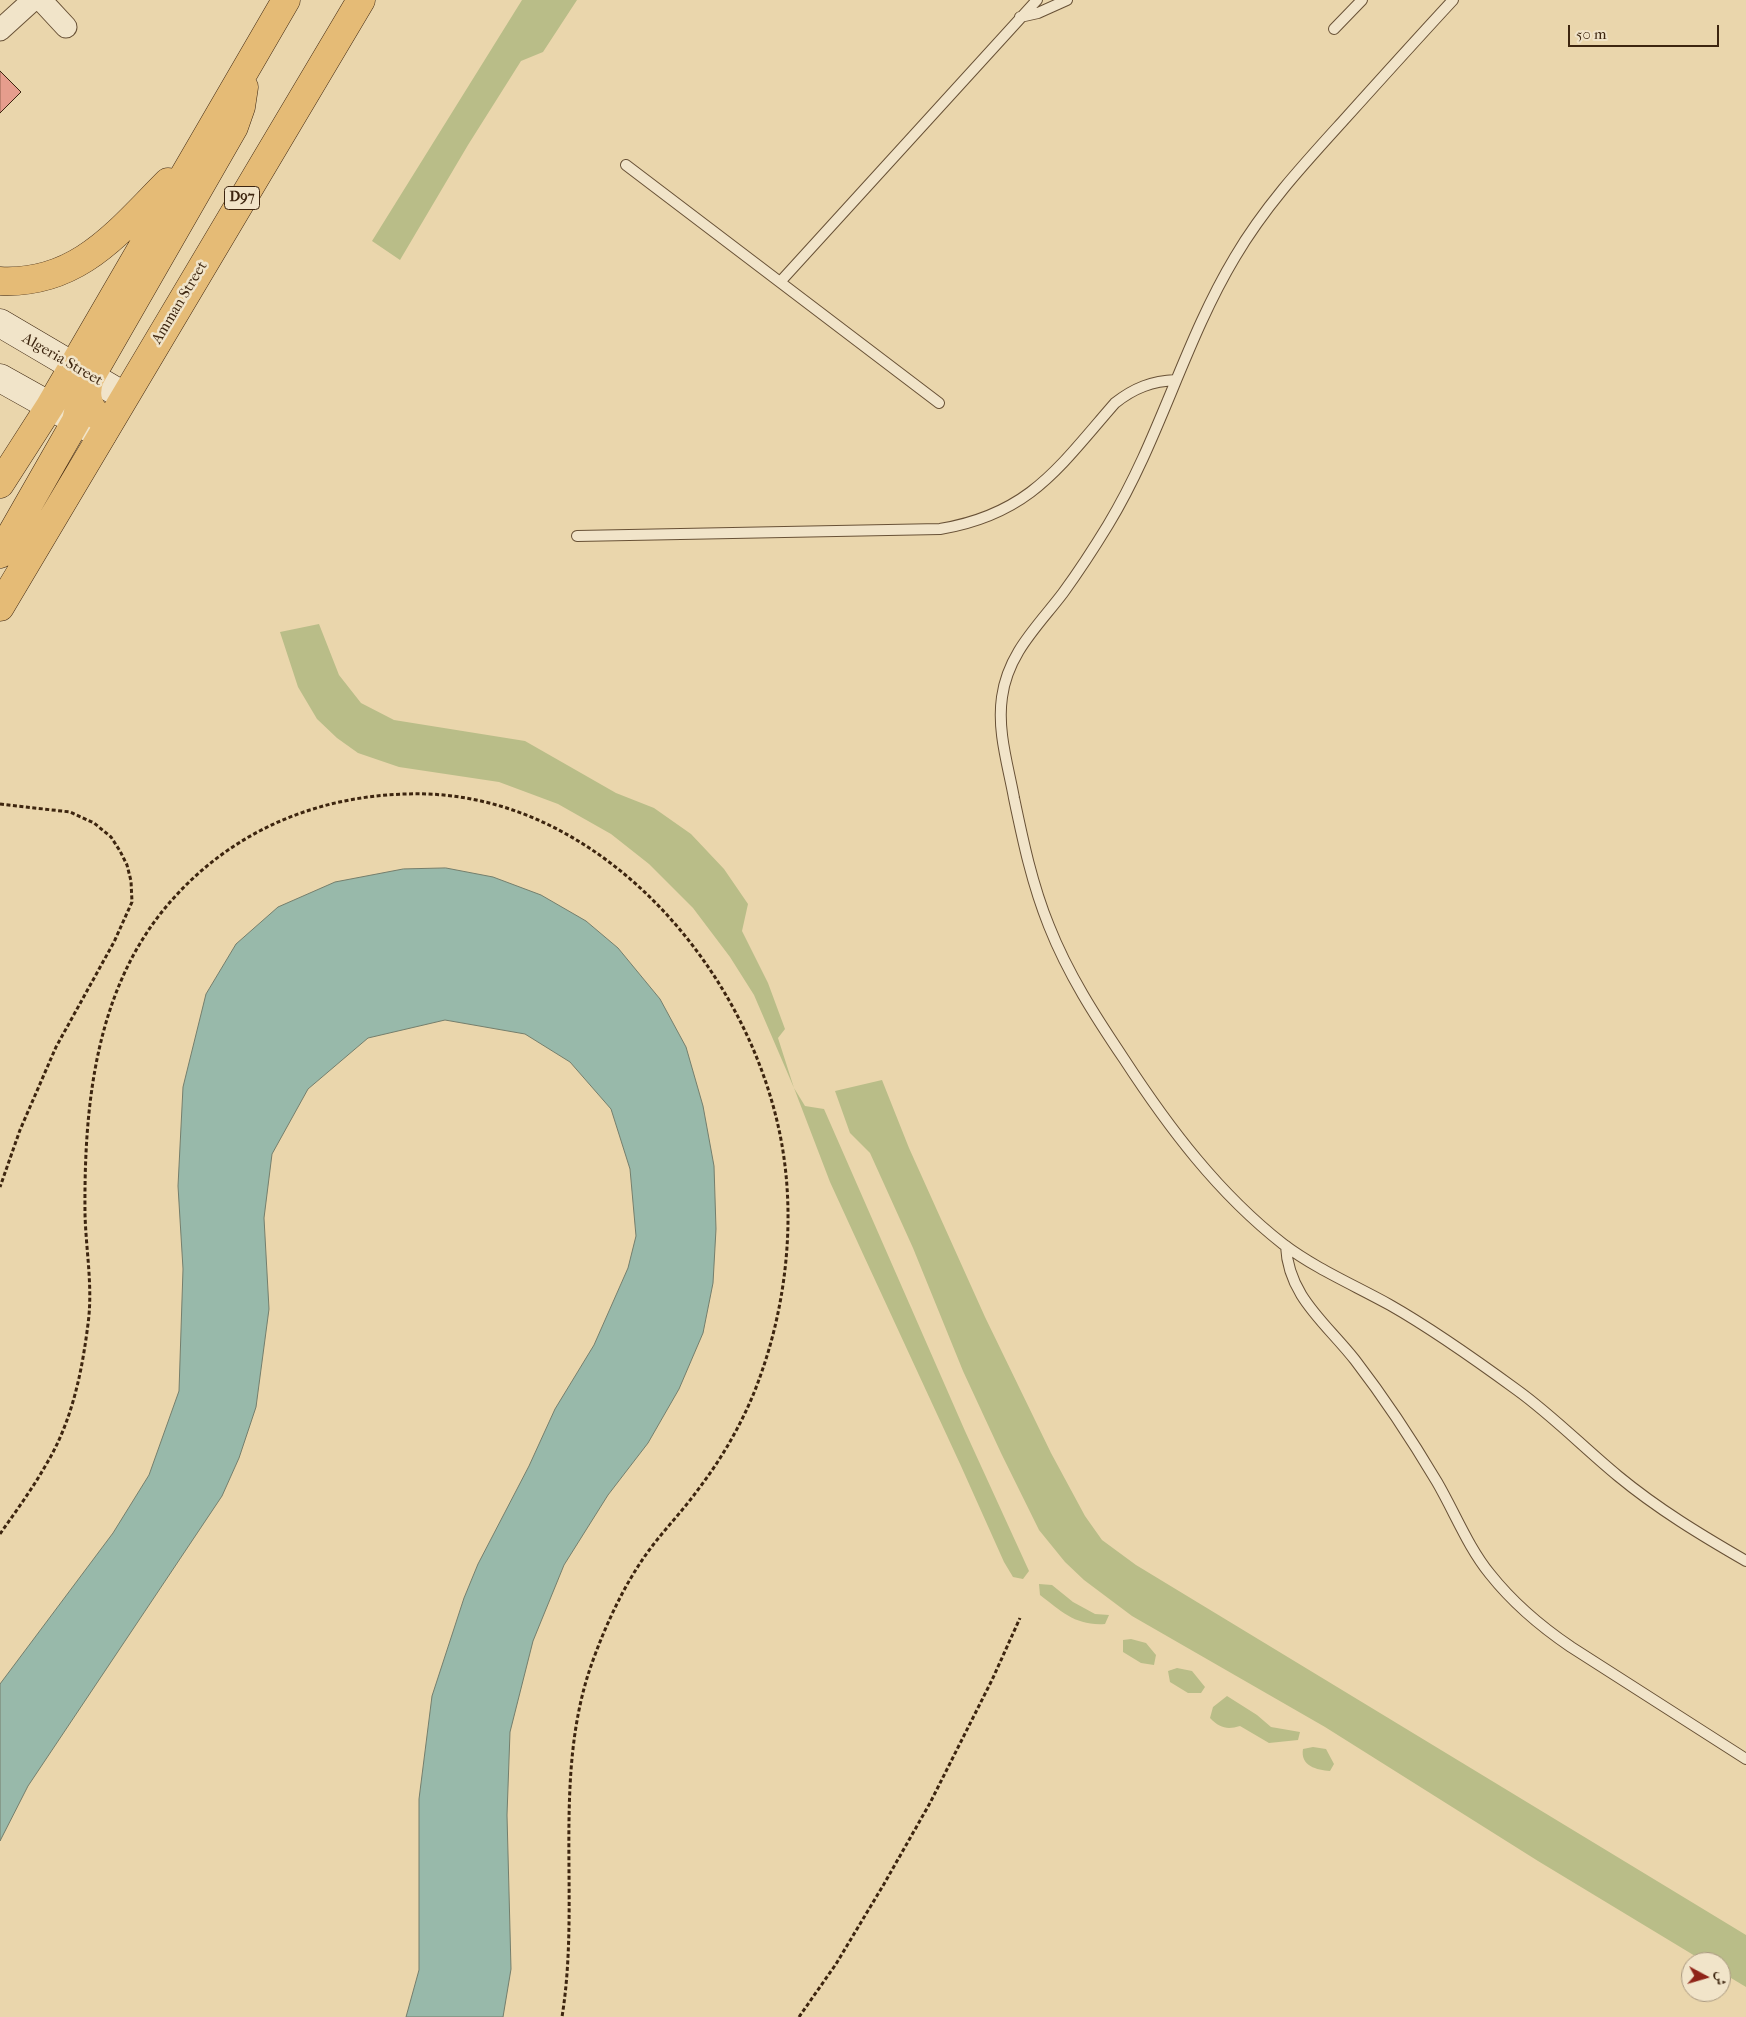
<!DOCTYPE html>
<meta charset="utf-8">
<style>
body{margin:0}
#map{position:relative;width:1746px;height:2017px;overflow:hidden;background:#ead6ac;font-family:"IM FELL French Canon",Amiri,serif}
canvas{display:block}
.north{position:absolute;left:1681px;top:1952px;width:50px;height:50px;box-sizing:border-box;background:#f1e4c9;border:1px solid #a9987f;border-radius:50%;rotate:96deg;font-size:14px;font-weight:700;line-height:20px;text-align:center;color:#3d250f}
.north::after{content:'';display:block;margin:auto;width:18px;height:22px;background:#8f2418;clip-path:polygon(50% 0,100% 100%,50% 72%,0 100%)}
.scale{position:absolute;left:1568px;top:25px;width:151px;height:22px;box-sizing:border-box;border:2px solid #3d250f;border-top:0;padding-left:6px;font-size:15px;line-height:18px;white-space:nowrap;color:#3d250f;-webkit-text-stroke:4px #f1e4c9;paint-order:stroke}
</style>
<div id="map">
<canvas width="1746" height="2017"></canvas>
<div class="north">ش</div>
<div class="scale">50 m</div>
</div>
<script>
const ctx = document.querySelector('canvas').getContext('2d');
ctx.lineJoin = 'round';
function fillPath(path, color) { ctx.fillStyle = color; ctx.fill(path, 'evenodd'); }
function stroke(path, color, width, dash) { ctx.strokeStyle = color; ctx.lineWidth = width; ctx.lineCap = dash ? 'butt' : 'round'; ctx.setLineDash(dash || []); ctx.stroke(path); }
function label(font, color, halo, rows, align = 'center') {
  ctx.font = font + ' "IM FELL French Canon",serif'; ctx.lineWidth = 5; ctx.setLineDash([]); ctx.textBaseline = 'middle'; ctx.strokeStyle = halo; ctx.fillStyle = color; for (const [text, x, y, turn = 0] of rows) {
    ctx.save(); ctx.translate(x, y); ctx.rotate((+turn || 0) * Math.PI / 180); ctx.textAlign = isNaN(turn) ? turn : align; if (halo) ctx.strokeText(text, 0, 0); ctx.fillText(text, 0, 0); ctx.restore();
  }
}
const green = new Path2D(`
 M522,0H577L543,52L521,61L468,145L400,260L372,241Z
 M319,624L339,675L361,703L394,720L525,741L616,793L654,808L691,834L724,869L748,904L742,931L768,983L785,1029L778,1038L794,1088L805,1106L824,1109L965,1431L1029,1571L1023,1579L1013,1577L1004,1562L961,1466L863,1254L830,1182L794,1088L754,995L730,957L693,908L649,864L611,834L558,804L499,782L399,767L358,753L337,738L317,719L298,687L280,632Z
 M882,1080L909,1148L985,1317L1051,1453L1085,1516L1102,1540L1136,1565L1746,1935V1987L1721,1972V1962H1705L1538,1861L1325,1727L1132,1616L1084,1580L1065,1562L1039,1530L1001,1453L963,1371L913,1248L870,1153L850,1133L835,1091Z
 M1039,1584L1052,1585L1073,1602L1095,1614L1109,1615L1105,1624C1076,1626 1062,1612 1040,1595Z
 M1131,1639L1146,1643L1156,1655L1154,1665L1141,1663L1123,1652V1640Z
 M1177,1668L1192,1671L1205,1687L1201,1693H1188L1170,1682L1168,1671Z
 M1227,1696L1257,1715L1271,1727L1300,1732L1298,1740L1269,1743L1240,1726C1227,1730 1220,1728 1210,1718L1213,1707Z
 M1313,1747L1326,1749L1334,1764L1330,1771C1317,1770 1300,1766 1303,1749Z`);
const water = new Path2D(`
 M446,868L493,877L541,895L586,921L618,948L660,999L686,1047L703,1106L714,1166L716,1229L713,1283L703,1333L679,1389L648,1443L608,1495L564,1565L533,1641L510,1732L507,1815L511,1969L503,2017H406L419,1970V1799L432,1696L464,1598L478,1564L529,1466L555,1409L594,1345L628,1268L636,1236L630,1169L611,1109L570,1062L525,1034L445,1020L368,1038L308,1089L272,1154L264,1218L269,1309L256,1407L239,1458L222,1496L28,1786L0,1841V1684L113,1533L149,1475L179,1391L183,1269L178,1186L183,1087L206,994L236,944L278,907L335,882L403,869Z`);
const building = new Path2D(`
 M0,71L21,92L0,113Z`);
const path = new Path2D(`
 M0,804L70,812L94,823L111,837L120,851L127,865L131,881L132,902L114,942L56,1047L20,1130L0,1187
 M0,1534C16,1511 33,1488 47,1463C72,1421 82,1372 88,1324C93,1287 86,1251 85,1214C84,1111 94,998 161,913C227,830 323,791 428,794C612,801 760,985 784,1158C794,1229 785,1306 761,1374C747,1415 724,1456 697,1491C678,1517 654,1540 637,1568C617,1599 598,1643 587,1678C554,1788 580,1905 562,2017
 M799,2017L836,1964L884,1884L930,1803L992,1680L1020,1618`);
const service = new Path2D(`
 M1453,0C1416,40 1379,81 1343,121C1304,164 1265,206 1235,257C1184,342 1160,439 1108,525C1094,548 1079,571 1063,593C1038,626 1008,653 1002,697C997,731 1008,765 1014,798C1023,841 1032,884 1049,926C1068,974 1095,1016 1124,1059C1169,1128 1218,1193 1283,1244C1316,1269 1354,1285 1390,1305C1434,1330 1476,1360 1517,1390C1553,1416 1584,1448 1618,1476C1658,1509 1701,1535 1746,1561
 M1020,17L1038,13L1067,0
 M1334,29L1362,0
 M626,165L939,403
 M780,282L1037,0
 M577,536L940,529C1030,514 1059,467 1115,403C1134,388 1152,381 1176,380
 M1286,1246C1288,1296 1326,1323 1355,1360C1385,1399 1412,1440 1437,1482C1455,1513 1468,1547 1490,1574C1513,1603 1540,1626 1571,1647L1746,1759`);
const minor = new Path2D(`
 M41,0L66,27
 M0,30L33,0`);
const secondary = new Path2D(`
 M0,323L124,396
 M0,378L102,435`);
const primary = new Path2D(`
 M0,281C78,285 118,232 168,182
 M109,422C89,414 83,398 90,378L234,127L241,107L244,87
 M0,484L50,406L286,0
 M0,554L76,421L80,404L78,384
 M0,607L361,0`);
const shields = [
 [242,198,35]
];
const shieldNames = [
 ["D97",242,198]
];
const streetNames = [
 ["Amman Street",180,303,-59],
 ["Algeria Street",62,360,30]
];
fillPath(green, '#b9bd88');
fillPath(water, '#98b9aa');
stroke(water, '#747e6c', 1);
fillPath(building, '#e69d8d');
stroke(building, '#3d250f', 1);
stroke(service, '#685136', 12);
stroke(minor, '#685136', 23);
stroke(secondary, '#3d250f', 29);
stroke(primary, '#3d250f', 29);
stroke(path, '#3d250f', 3, [4, 2.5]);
stroke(service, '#f1e4c9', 10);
stroke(minor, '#f1e4c9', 21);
stroke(secondary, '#f1e4c9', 28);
stroke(primary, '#e5bb76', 28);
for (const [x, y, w] of shields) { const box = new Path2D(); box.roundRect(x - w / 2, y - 11.5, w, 23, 4); ctx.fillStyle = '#f1e4c9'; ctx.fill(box); stroke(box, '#3d250f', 1); }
label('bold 14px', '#3d250f', null, shieldNames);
label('15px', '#3d250f', '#f1e4c9', streetNames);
</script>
